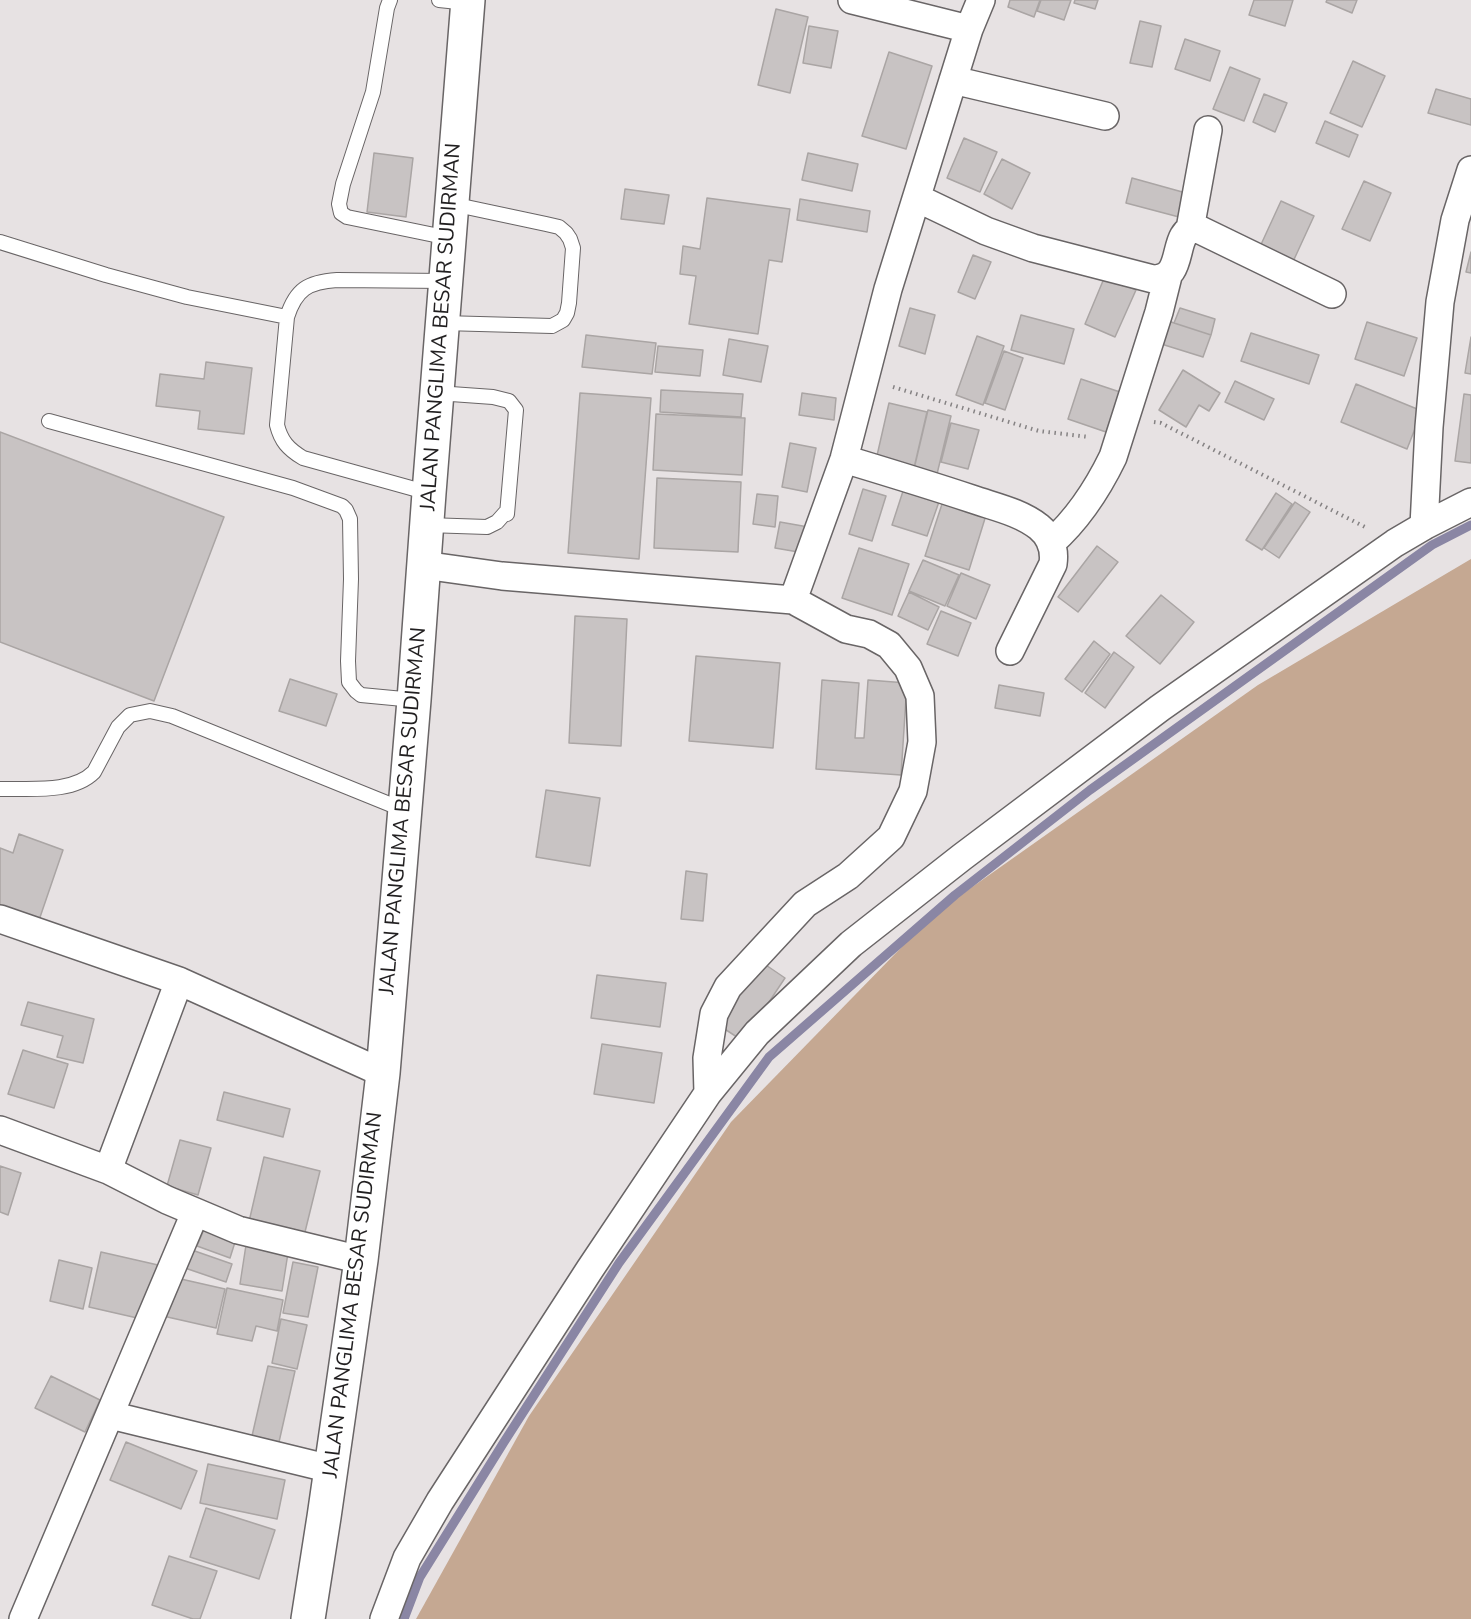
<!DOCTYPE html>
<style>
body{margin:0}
canvas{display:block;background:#e7e2e3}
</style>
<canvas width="1471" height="1619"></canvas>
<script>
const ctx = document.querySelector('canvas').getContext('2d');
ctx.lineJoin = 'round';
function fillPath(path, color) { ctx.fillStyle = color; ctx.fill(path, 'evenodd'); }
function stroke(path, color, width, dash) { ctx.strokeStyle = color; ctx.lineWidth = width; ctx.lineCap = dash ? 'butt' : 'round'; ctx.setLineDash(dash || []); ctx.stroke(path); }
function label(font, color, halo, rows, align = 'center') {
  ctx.font = font + ' "Nunito Sans",sans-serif'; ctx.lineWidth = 4.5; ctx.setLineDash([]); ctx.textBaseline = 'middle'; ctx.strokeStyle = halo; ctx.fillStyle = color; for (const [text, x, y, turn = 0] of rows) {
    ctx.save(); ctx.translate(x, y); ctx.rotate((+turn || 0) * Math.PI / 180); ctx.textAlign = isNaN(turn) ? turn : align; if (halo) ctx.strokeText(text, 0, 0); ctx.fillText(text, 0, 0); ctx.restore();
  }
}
const forest = new Path2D(`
 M1471,559V1619H416L529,1416L731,1122L934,914L1258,685Z`);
const stream = new Path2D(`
 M404,1619L420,1577L504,1442L619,1263L769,1057L955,895L1090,790L1432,545L1471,525`);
const building = new Path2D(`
 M1010,0H1040L1034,17L1008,7Z
 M1041,0H1071L1064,20L1037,11Z
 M1075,0H1098L1095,9L1074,3Z
 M1254,0H1293L1285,26L1249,15Z
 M1327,0H1357L1352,13L1326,2Z
 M776,9L808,17L790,93L758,85Z
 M1140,21L1161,26L1152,67L1130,63Z
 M809,26L838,31L831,68L803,63Z
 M1185,39L1220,51L1210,81L1175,69Z
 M889,52L932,66L906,149L862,136Z
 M1353,61L1385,76L1362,127L1330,113Z
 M1230,67L1260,79L1244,121L1213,109Z
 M1436,89L1471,99V125L1428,113Z
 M1264,94L1287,103L1275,132L1253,122Z
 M1325,121L1358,135L1349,157L1316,143Z
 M964,138L997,152L980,192L947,178Z
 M374,153L413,158L406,217L367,212Z
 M808,153L858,164L852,191L802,180Z
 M1002,159L1030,173L1012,209L984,194Z
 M1132,178L1186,193L1179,217L1126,203Z
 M1364,181L1391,193L1370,241L1342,229Z
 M625,189L669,195L664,224L621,219Z
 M707,198L790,209L782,262L769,260L758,334L689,324L696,276L680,274L683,246L700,249Z
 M800,199L870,211L867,232L797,220Z
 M1281,201L1314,216L1291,266L1258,251Z
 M1471,252V273L1466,272Z
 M973,255L991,262L975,299L958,292Z
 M1105,276L1136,290L1115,337L1085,324Z
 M910,308L935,315L925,354L899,346Z
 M1180,308L1215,319L1211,335L1174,323Z
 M1021,315L1074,329L1064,364L1011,350Z
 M1165,320L1211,335L1203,357L1158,343Z
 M1367,322L1417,338L1404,376L1355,359Z
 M1251,333L1319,355L1309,384L1241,361Z
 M586,335L656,343L652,374L582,367Z
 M977,336L1004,346L983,405L956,395Z
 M1471,337V374L1465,373Z
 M729,339L768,346L761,382L723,375Z
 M658,346L703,350L700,376L655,372Z
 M1004,351L1023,358L1005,410L985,403Z
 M206,362L252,368L244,434L198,429L200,411L156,406L160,374L204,379Z
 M1183,370L1220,393L1209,411L1199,405L1186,427L1159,410Z
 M1081,379L1120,392L1106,432L1068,419Z
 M1235,381L1274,399L1264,420L1225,402Z
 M1356,384L1422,411L1407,449L1341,422Z
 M661,390L743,394L741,417L660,412Z
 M580,393L651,398L639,559L568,553Z
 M802,393L836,398L834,420L799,415Z
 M1464,394L1471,395V463L1455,461Z
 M889,403L927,412L914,468L876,460Z
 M928,410L951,416L937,474L914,469Z
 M656,414L745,418L742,475L653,470Z
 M951,423L979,430L968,469L941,462Z
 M0,432L224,517L154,701L0,642Z
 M790,443L816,448L807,492L782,487Z
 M657,478L741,482L738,552L654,548Z
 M905,485L941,496L927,536L892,525Z
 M863,489L886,496L872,541L849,534Z
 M1276,493L1292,504L1262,550L1246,540Z
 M757,494L778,496L775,527L753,524Z
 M944,498L987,512L969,570L925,556Z
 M1295,502L1310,512L1279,558L1264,548Z
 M780,522L814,528L810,554L775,548Z
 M1097,546L1118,562L1078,612L1058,597Z
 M859,548L909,564L892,615L842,598Z
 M923,560L959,575L945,606L909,591Z
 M961,573L990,585L976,619L947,606Z
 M909,592L939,607L928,630L898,616Z
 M1161,595L1194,622L1160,664L1126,636Z
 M941,611L971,623L958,656L927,644Z
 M575,616L627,619L621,746L569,743Z
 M1094,641L1110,654L1082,692L1065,679Z
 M1114,652L1134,667L1105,708L1085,693Z
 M696,656L780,663L773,748L689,741Z
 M290,679L337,694L326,726L279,711Z
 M822,680L859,683L855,738H864L868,680L907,683L901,775L816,769Z
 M999,685L1044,693L1040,716L995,708Z
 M546,790L600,798L590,866L536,857Z
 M19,834L63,850L37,926L0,913V848L13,853Z
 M686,871L707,874L703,921L681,919Z
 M760,961L785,978L743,1041L717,1024Z
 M597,975L666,983L660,1027L591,1018Z
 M28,1002L94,1019L83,1063L57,1057L63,1036L21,1025Z
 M602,1044L662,1053L654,1103L594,1094Z
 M23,1050L68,1064L54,1108L8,1094Z
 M224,1092L290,1109L283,1137L217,1120Z
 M180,1140L211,1148L198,1195L167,1186Z
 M264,1157L320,1171L303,1240L248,1226Z
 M0,1166L21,1173L8,1215L0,1212Z
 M205,1227L236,1239L230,1258L197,1246Z
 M246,1245L288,1253L282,1291L240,1284Z
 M189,1249L232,1264L226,1282L182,1267Z
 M101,1252L158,1265L146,1320L89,1307Z
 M59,1260L92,1268L83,1309L50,1301Z
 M293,1262L318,1267L308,1317L283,1313Z
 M172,1277L225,1289L216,1328L163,1316Z
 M227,1288L283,1300L277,1331L256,1326L252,1341L217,1334Z
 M281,1319L307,1325L297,1369L272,1363Z
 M268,1366L295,1371L279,1442L252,1436Z
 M51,1376L100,1400L85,1432L35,1408Z
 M126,1442L197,1471L181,1509L110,1480Z
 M208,1464L285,1480L277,1519L200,1503Z
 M206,1508L275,1530L259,1579L190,1557Z
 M169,1556L217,1571L200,1619H193L152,1605Z`);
const path = new Path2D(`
 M893,387L1039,431L1089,437
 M1154,422L1161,423L1365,527`);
const lane = new Path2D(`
 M390,0L387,8L373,92L343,184L339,204L341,213L347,217L449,238
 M439,0L468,3
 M0,242L106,275L187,297L287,317C296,289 308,282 337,280L446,281
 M287,317L277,425C281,441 288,449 303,458L429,493
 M443,323L552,326L563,320L567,313L569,303L573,248L570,239L566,233L559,227L546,224L452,204
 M49,421L293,488L342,506L346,510L350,519L351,579L348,661L349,682L356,691L361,695L414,700
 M427,525L487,527L497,522L505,513L507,514L516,410L509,401L493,397L437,393
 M0,789C29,788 72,794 94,772L118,727L130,715L150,711L172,716L404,810`);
const street = new Path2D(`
 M852,0L969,29
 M953,80L1105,116
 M917,198L986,231L1033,248L1153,279C1188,279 1169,231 1196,228L1332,294
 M1190,229L1208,130
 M844,459C887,472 930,485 972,499C995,507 1020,512 1039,527C1051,537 1055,550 1053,564L1010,651
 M1424,526L1429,427L1440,302L1455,220L1471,170
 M1051,543C1078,519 1097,490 1113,457L1159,312L1168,276
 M423,565L502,576L793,600L846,629L869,634L889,645L908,668L920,696L922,742L913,791L891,837L848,876L805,904L728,987L714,1014L707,1058L708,1093
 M793,600L844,459L888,289L969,29L981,0
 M0,919L179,981
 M0,1130L108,1170L167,1200L238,1230L361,1260
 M108,1170L179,981L383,1073
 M110,1415L331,1469
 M23,1619L195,1213
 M384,1619L407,1558L440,1501L590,1269L708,1093L757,1033L851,944L962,857L1160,708L1395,543L1424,526L1471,502`);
const secondary = new Path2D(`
 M308,1619L324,1517L361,1260L383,1073L414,700L429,493L468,0`);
const streetNames = [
 ["JALAN PANGLIMA BESAR SUDIRMAN",442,327,-86],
 ["JALAN PANGLIMA BESAR SUDIRMAN",404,811,-85],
 ["JALAN PANGLIMA BESAR SUDIRMAN",354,1295,-83]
];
fillPath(forest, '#c5a892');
stroke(stream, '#8a86a4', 9);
fillPath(building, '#c8c3c3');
stroke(building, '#aaa5a4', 1.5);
stroke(lane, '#696566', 16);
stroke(street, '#696566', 30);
stroke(secondary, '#696566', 36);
stroke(path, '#858283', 4, [1.5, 4.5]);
stroke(lane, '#fff', 14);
stroke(street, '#fff', 27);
stroke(secondary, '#fff', 33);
label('21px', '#211f20', '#fff', streetNames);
</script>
